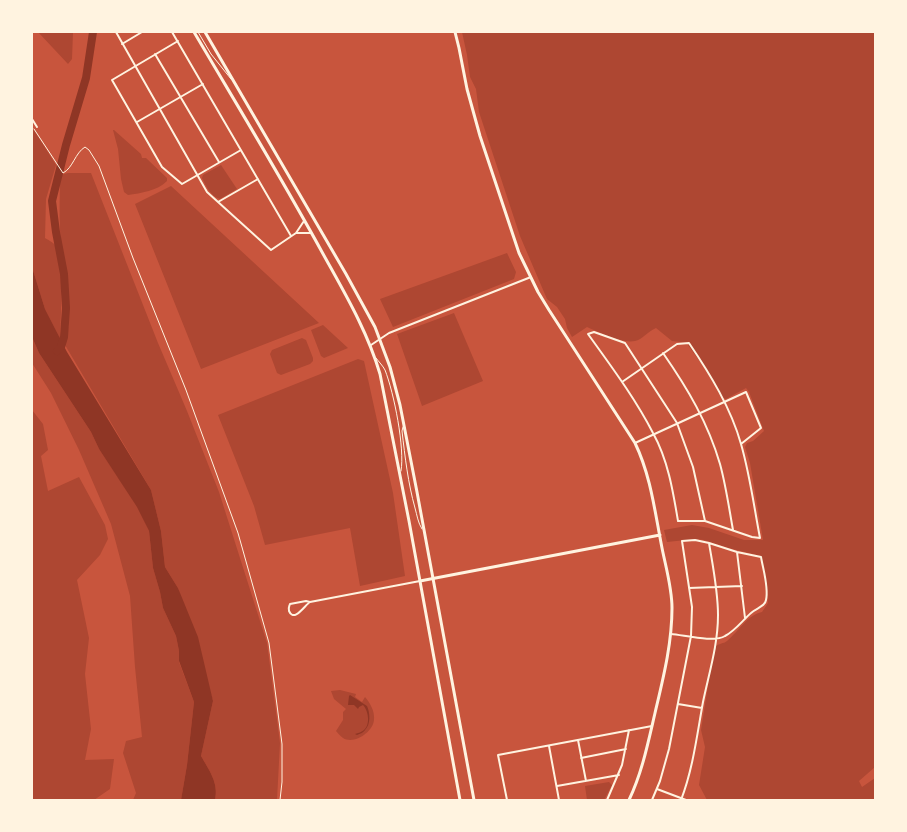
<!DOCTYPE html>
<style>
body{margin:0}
#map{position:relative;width:907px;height:832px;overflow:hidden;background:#c8553d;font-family:"Playfair Display",serif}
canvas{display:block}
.frame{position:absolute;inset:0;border:33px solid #fff3e0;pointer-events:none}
</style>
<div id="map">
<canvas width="907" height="832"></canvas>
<div class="frame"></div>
</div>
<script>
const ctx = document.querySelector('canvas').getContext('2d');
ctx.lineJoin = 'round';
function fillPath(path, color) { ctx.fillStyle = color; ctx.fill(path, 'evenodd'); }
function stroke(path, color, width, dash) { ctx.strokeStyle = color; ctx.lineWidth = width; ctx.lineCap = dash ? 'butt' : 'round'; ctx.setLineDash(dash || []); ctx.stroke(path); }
const green = new Path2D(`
 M38,32H73L72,59L68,64Z
 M462,32H875V767L859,781L862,787L875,778V800H707L699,785L705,747L701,730L709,679L716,646C720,643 723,644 727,641C739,631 747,615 762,612L768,603L761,556L728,548L704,540L695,539L667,542L664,530L692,525L709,528L744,540H763L750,463L745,447L747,443L753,441L764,431L749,392L746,388L726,399L723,398L707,371L688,345L690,344L689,343L672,341L656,328C648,331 642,340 635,341C622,344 599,332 587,327L572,337L567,328L565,319L557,307L547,299L520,236L479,112L476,89L470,77L467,55Z
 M32,127L56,165L46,199L45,238C48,240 53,242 55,245C64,262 61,318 60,339L45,309L32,267Z
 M113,130H114L141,154L142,158H146L167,178V181C157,191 141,193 128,195L124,192L121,179L118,149Z
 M221,165L237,189L220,199C211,197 206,186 202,178L203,175Z
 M68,173H91L158,343L187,411L219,492L267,643L280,743L277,800H215C219,783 209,770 201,756L213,701L178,588L165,567L161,531L151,490L65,345C76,307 62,269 60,230C59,212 60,193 60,175Z
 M171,186L319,323L201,369L135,204Z
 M507,253L516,272L514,279L393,327L380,299Z
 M454,313L483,381L422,406L397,334Z
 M323,325L348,348L324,358L321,356L311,330Z
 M32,337L39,353L91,432L99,449L138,507L149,531L153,568L160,592L163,608L176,636L179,651V662L194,702L187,765L181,800H133L136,793L123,753L126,741L142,737L135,667L130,596L111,524L79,450L51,393L32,363Z
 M302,338L306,340L313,358V361L310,364L281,375L277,373L270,354L272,350Z
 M358,359L364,361L393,493L405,576L360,586L350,528L265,545L254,506L218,415Z
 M32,410L43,424L48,450L41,456L48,491L79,477L105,525L108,539L100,555L77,580L89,638L85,674L91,729L85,760L114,759L110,789L94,800H32Z
 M340,690L356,694L355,697L362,702L365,697C370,703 375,711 374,720C373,732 354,745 343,738C340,736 338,733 336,731L343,720V712L346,709L334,699L331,691Z
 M609,782L612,785L604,800H587L585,786Z`);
const water = new Path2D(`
 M32,267L45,309L67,352L151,490L161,531L165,567L178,588L198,637L213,701L201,756C209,770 219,783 215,800H181L187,765L194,702L179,661V651L176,636L163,608L160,592L153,568L149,531L137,507L99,449L91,432L39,353L32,337Z
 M350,695L367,706C370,713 371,724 365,730C364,732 360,734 357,735L355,734C358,733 362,732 364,730C371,724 368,710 363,705L359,707L358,709L354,705H348L349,696Z`);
const river = new Path2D(`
 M57,351L61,347L64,337L66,308L64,274L56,232L52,201L66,145L86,78L93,32`);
const path = new Path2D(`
 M34,129L63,173C73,168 75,153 85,147L89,150L99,166L133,258L186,390L238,533L269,643L282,744V782L280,800`);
const service = new Path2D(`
 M198,32L211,54L231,79
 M376,358C379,362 383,366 385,370C394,393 405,448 401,471
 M403,427L402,431C405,457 408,483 415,508C417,515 418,523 422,529`);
const minor = new Path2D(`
 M116,32L207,192L271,250L296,233L304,221
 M172,32L291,236
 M178,41L112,80L162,167L182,184L241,150
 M122,44L142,32
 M155,54L219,162
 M32,119L37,127
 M137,122L203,84
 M218,202L258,179
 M297,233H311
 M371,345L389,333L531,277
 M663,353C688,389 708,423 720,464C726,486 729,508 733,530
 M622,382L677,344L689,343C710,374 731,408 741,444C750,475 754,507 760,538L752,537L705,521H678C673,491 668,460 653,433C635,398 611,366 588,334L594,332L625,343L666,406L677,423L693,467L705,521
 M635,443L746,392L761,428L741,444
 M737,552L745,618
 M689,588L742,586
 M310,602L306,601L290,604C289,607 288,608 289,611C294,623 305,605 310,602L420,581
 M678,704L702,708
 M578,740L586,781
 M549,746L559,800
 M581,758L626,749
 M557,786L619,775
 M657,789L686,800
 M507,800L498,755L652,726
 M607,800L622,765L629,730
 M652,800L660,781L669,749L691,636L692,607L682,541L695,540L709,543L737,552L761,557C763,569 769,588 766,600C765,607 756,608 751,613C743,620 735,631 725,636C714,643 684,635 671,634
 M681,800C693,769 697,735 703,702C709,673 718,645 718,615C718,591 713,567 709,543`);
const tertiary = new Path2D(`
 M455,32L459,48L467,89L480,136L519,253L538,292L549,310L635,443C651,476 655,513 662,548C666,568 672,588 672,608C672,644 663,679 655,713C648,743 642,773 629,800
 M420,581L660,535`);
const secondary = new Path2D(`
 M194,32C237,105 281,177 322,252C344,292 367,330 380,374L409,521L460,800
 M205,32L346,274L375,327L390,367L400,405L417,492L474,800`);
fillPath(green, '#ae4732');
fillPath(water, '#8f3625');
stroke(river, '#8f3625', 8);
stroke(path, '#fff3e0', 1);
stroke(service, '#fff3e0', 1);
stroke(minor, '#fff3e0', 2);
stroke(tertiary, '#fff3e0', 3);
stroke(secondary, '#fff3e0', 3);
</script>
